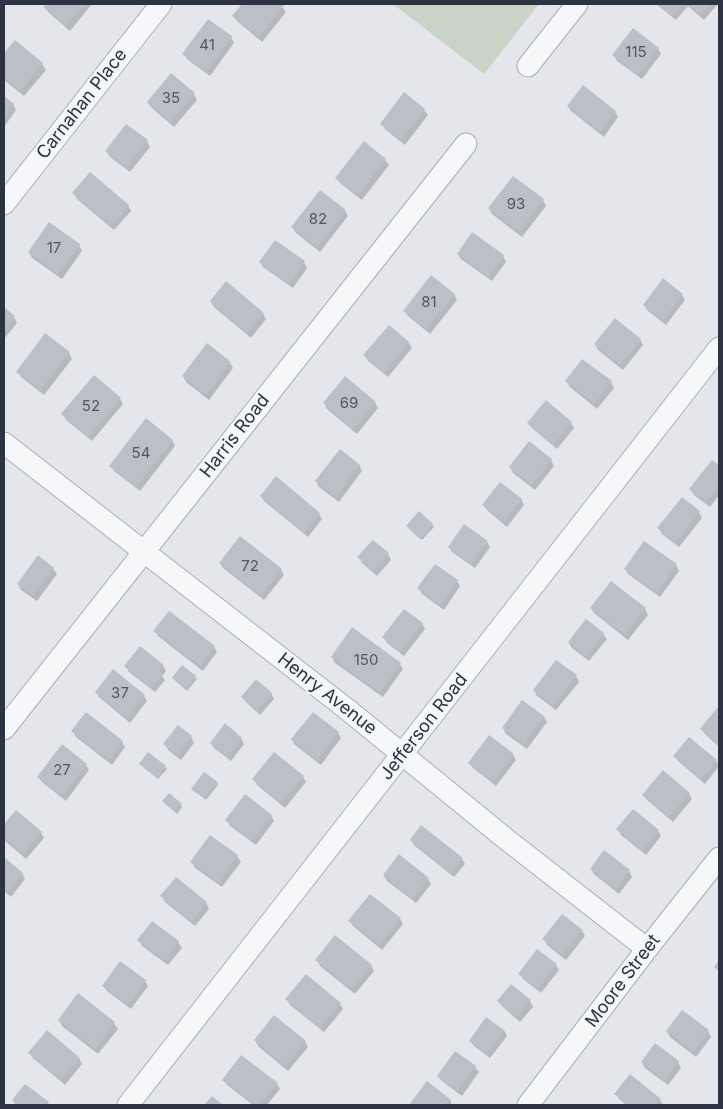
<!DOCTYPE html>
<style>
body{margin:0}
#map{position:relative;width:723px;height:1109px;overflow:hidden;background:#e4e6eb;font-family:Inter,sans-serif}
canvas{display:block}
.frame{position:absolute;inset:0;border:5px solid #2c3342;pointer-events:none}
</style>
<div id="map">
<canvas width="723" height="1109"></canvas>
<div class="frame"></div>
</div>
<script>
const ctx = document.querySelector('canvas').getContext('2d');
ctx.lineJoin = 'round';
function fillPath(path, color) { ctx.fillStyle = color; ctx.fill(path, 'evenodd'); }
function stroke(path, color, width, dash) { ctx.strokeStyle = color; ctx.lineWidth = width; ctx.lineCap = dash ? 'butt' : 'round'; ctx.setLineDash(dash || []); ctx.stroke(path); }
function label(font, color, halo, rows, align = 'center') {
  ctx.font = font + ' Inter,sans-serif'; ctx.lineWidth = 5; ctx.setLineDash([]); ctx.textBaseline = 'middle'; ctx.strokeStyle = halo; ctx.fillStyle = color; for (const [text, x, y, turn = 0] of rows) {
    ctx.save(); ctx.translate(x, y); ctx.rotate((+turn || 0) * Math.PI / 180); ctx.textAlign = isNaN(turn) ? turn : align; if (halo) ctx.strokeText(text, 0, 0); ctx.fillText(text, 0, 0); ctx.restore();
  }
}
const green = new Path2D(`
 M393,4H539L484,74Z`);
const shadow = new Path2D(`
 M47,4H92L70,31L48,12L45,7Z
 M243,4H280L286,12L262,42L237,21L234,16Z
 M656,4H716L717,5L704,20L688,6L676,20Z
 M208,21L231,37L234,43L210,76L187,59L184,54Z
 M15,41L42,64L46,70L24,96L4,80V55Z
 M658,49L661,54L642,79L617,61L614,55Z
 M194,94L197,100L174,127L152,108L148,103Z
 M4,98L13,104L16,110L4,127Z
 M568,106L615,112L618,117L604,137L571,111Z
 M424,110L428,115L405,145L385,129L382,124Z
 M147,141L150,147L130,172L110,157L106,151Z
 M385,160L389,165L362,200L340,183L337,178Z
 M513,177L543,200L546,206L522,237L492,214L489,209Z
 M74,193L128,205L131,211L114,230L77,199Z
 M345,211L348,216L320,252L296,233L292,227Z
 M275,241L304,262L307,268L293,288L263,267L260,262Z
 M79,245L82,251L62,279L32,258L29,252Z
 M458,254L503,256L506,262L492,281L461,259Z
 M454,294L457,300L430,334L408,316L405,311Z
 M682,295L685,300L666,325L647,310L644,305Z
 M211,302L263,314L266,319L251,338L214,307Z
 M4,309L14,317L17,323L4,339Z
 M389,327L409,343L412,348L388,377L368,361L365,355Z
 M640,339L643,345L623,370L598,350L595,344Z
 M69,353L72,359L44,395L21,377L18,372Z
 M230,363L233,368L209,400L186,382L183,376Z
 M566,381L611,382L614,388L597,409L570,387Z
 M120,399L123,404L92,441L66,420L63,414Z
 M324,403H375L378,408L357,434L327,409Z
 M529,423H571L574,428L557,449L532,428Z
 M172,440L175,446L140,491L114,471L111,466Z
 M551,460L554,466L535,490L513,473L510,467Z
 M712,461L719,467V495L710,507L694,495L690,489Z
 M359,465L362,471L339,502L319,487L316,481Z
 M261,496L319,514L322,519L308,537L264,501Z
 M521,499L524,505L507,527L487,510L484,505Z
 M699,512L702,518L679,547L662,534L659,528Z
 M432,524L434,527L422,540L407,526Z
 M487,542L490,547L475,568L452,552L449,547Z
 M388,554L391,560L377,576L362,563L359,557Z
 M220,563L281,570L284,575L264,600L223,568Z
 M676,565L679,571L660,597L628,574L625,569Z
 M53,569L57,574L37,601L21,590L18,584Z
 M457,581L460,586L444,610L422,594L419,588Z
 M611,582L645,609L648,615L628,640L594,613L591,608Z
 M422,624L425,629L404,656L387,643L383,637Z
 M155,631L214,647L217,652L203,671L158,636Z
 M603,634L607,639L589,661L572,648L569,643Z
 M332,657L400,664L403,669L383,697L335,663Z
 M126,666H163L166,671L162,676L165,680L155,692L129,672Z
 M182,667L197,679L187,691L173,678Z
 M576,676L579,682L556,710L537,696L534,690Z
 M96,692L144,696L147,701L130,723L99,697Z
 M271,693L274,699L260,715L246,702L242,697Z
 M717,710L719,711V747L705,734L701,729Z
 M544,717L547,722L527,749L506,734L503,728Z
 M178,727L191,737L194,743L181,760L168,750L165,744Z
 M73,731L122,742L125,747L112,765L76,737Z
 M338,733L341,738L321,765L295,745L292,740Z
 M241,738L244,744L231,761L214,748L211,743Z
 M690,739L716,761L719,766L705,784L678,761L675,756Z
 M513,755L516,760L496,786L473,768L470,763Z
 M86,765L89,770L66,801L42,782L39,777Z
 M142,766L165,767L167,769L158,779Z
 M303,777L306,782L285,808L257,785L254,779Z
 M217,783L218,785L206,800L193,789Z
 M689,794L692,799L673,822L647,800L644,795Z
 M163,801L181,805L182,807L177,814Z
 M634,810L658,831L661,836L646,855L621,835L618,829Z
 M16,812L41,833L44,838L26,859L4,840V826Z
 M271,815L274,821L256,845L230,826L227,820Z
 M210,836L237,856L241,862L222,887L195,868L192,862Z
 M411,840L462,859L465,864L454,877L414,845Z
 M4,859L22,873L25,879L11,897L4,891Z
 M591,869L629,871L632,877L619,894L594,874Z
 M384,875L428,879L431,884L416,903L387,881Z
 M162,896L206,903L209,909L195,926L165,902Z
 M400,919L403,924L382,950L353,926L350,921Z
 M152,923L178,942L182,948L168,965L142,946L139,940Z
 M582,931L585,936L566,960L547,945L544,939Z
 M317,960L371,965L374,971L355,994L320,966Z
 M556,965L559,970L541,993L523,979L520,974Z
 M145,981L148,986L131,1009L107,991L104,986Z
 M78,995L114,1023L118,1029L98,1054L62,1026L59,1020Z
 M287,999L340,1004L343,1009L324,1032L290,1005Z
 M498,1001H530L533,1007L520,1022L502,1006Z
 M682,1011L708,1031L711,1037L696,1057L670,1037L667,1031Z
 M504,1030L507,1036L490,1058L474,1046L471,1041Z
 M255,1040L305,1042L308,1047L288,1071L258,1046Z
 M655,1045L678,1062L681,1068L668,1085L645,1068L642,1062Z
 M30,1053L79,1058L82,1064L65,1085L33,1058Z
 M455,1053L475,1067L479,1072L462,1096L442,1081L438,1076Z
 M224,1080L277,1084L280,1089L267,1105H253L227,1085Z
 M616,1094L660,1100L663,1105H627L619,1099Z
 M450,1100L452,1105H410Z
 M13,1101L48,1103L49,1105H16Z`);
const building = new Path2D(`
 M46,4H85L66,26L43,7Z
 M242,4H282L284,5L259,37L232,16Z
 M658,4H683L673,16Z
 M687,4H710L701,15Z
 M208,19L232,36L207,72L182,54Z
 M633,28L659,48L638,75L612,55Z
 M15,40L43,63L20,91L4,78V53Z
 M171,73L195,93L171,122L147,102Z
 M583,85L616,111L600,132L567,106Z
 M404,92L425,109L401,140L380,124Z
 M4,96L14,104L4,118Z
 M126,124L148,140L126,168L105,151Z
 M364,141L386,159L358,195L335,178Z
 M90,172L129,205L111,226L72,193Z
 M513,176L544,199L519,232L488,208Z
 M320,190L346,210L317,247L291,227Z
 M49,222L80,244L58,274L28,252Z
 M472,232L504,255L489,277L457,254Z
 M275,240L305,261L289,284L259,262Z
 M431,275L455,294L426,329L403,311Z
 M663,278L683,294L663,320L643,305Z
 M226,281L264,313L247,333L210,301Z
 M4,307L15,316L4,330Z
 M615,318L641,339L620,365L594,344Z
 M389,325L409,342L384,373L363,355Z
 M45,333L70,352L40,390L16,372Z
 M207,343L231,362L206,395L182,376Z
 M582,359L612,381L594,404L565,381Z
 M94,375L121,398L88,437L61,414Z
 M345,376L376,402L353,429L323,403Z
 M546,400L572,422L553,445L527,423Z
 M146,418L173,440L136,487L109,466Z
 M529,441L552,459L531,485L509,467Z
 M340,449L360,465L335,497L315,481Z
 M712,460L719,465V486L706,503L689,489Z
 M276,476L320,513L304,533L260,496Z
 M500,482L522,499L504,522L482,505Z
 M682,497L700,511L675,543L657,528Z
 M419,511L433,524L420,539L406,526Z
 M464,524L488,541L471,564L448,547Z
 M240,536L282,569L261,596L219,563Z
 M373,540L389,553L373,571L357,557Z
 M644,541L677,564L657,593L624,569Z
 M38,555L54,568L33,596L17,584Z
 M435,564L458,580L440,605L417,588Z
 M611,581L646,608L625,635L590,608Z
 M404,609L423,623L400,652L382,637Z
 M169,611L215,646L200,666L153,631Z
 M586,619L604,633L586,657L568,642Z
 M352,627L401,663L380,693L331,657Z
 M140,646L164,665L159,671L163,674L151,688L124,666Z
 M556,660L577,675L553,706L533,690Z
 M182,665L196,676L186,690L172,678Z
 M113,669L145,695L127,718L95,692Z
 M256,679L272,693L257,710L241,697Z
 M522,700L544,716L524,744L502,728Z
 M717,708L719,710V745L700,729Z
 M86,712L123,741L109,760L71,731Z
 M313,712L339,732L317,760L291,739Z
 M225,723L242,738L227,757L210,743Z
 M178,725L192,736L178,756L163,744Z
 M489,735L514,754L493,782L468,763Z
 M689,737L717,760L701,779L673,756Z
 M62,744L87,764L62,796L37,777Z
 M148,752L166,766L157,778L139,764Z
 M274,752L304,776L281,803L252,779Z
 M663,770L690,793L669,817L642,795Z
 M204,772L218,782L205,799L191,789Z
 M169,793L182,804L175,812L162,801Z
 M245,794L272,815L252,841L225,820Z
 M633,809L659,830L642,851L616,829Z
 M16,810L42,832L23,854L4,838V824Z
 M421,825L463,858L451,873L410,840Z
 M210,835L238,855L219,883L190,862Z
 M604,850L630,870L616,889L590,869Z
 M399,854L429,878L412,899L383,875Z
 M4,857L23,873L8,892L4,889Z
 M176,877L207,902L191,921L160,896Z
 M370,894L401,918L379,945L348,921Z
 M562,914L583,930L562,955L542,939Z
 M152,921L179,941L165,961L137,940Z
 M335,935L372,965L352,989L315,960Z
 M537,949L557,964L538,989L518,974Z
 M719,960V971L714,967Z
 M120,961L146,980L128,1005L102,986Z
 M306,974L341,1003L320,1028L285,999Z
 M511,984L531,1000L517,1017L497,1001Z
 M78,993L115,1022L95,1049L58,1020Z
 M682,1010L709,1030L693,1052L666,1031Z
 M274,1015L306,1041L285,1066L254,1040Z
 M486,1017L504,1030L487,1054L469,1041Z
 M47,1030L80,1058L61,1080L28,1053Z
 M655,1043L679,1061L664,1080L641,1062Z
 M455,1051L476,1066L458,1091L437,1076Z
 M241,1055L278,1083L260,1105H255L222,1080Z
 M630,1074L661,1099L656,1105H629L614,1094Z
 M427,1081L451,1100L446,1105H409Z
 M25,1084L49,1102L47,1105H18L12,1100Z
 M212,1096L223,1105H204Z`);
const street = new Path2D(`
 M528,66L577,4
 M4,204L161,4
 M4,443L348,710L506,839L647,949
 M4,729L466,144
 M128,1105L719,348
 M528,1105L647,949L719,858`);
const numberNames = [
 ["41",207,45],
 ["115",636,52],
 ["35",171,98],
 ["93",516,204],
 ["82",318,219],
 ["17",54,248],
 ["81",429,302],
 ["69",349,403],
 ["52",91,406],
 ["54",141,453],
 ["72",250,566],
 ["150",366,660],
 ["37",120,693],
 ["27",62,770]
];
const streetNames = [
 ["Carnahan Place",82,104,-52],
 ["Harris Road",235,436,-52],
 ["Henry Avenue",327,694,38],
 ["Jefferson Road",424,727,-52],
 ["Moore Street",623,981,-53]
];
fillPath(green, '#c8d4c5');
fillPath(shadow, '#0003');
fillPath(building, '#bbbfc7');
stroke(street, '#a9adb5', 23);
stroke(street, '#f6f7f9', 21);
label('15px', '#505663', null, numberNames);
label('18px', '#2c3342', '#f3f5f8', streetNames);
</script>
